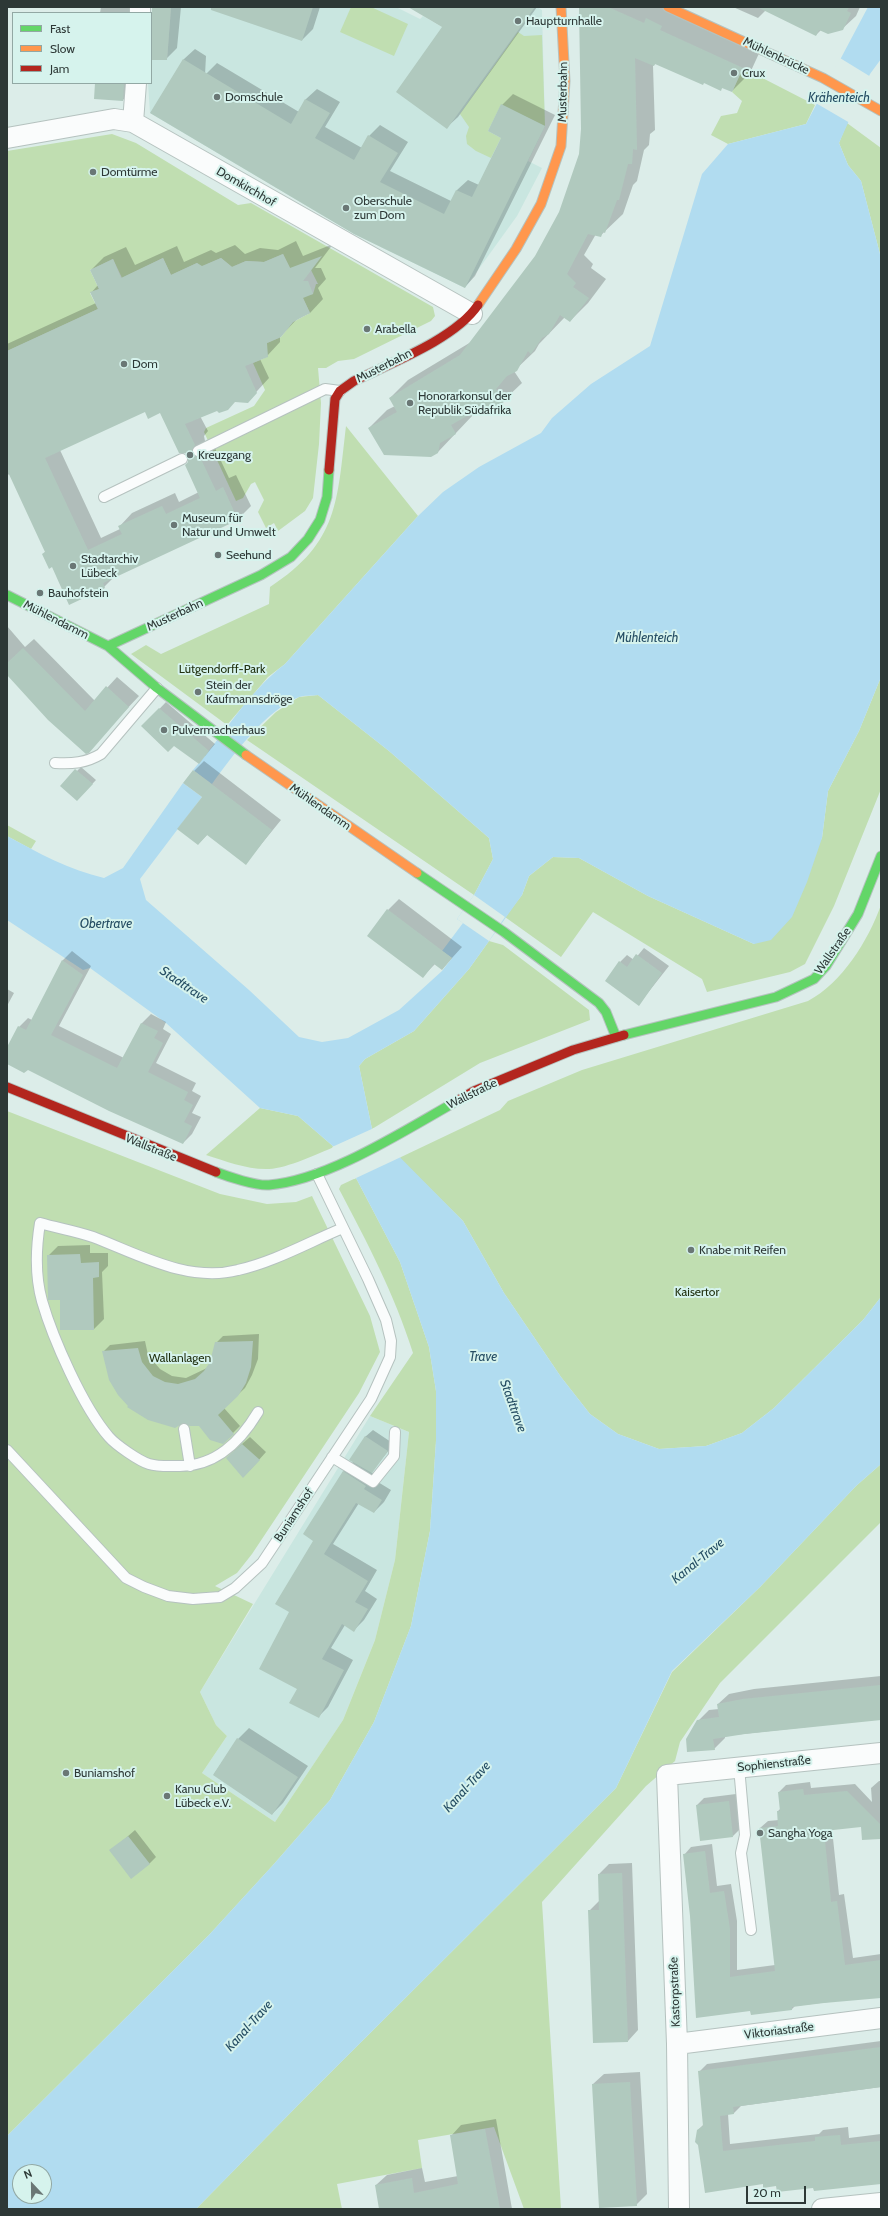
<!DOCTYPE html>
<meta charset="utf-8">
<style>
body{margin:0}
#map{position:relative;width:888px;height:2216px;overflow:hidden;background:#dcede9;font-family:Cabin,sans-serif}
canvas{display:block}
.frame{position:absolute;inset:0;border:8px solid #2d3836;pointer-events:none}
.legend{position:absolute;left:12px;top:12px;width:140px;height:72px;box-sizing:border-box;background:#d6f3ed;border:1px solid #92a8a4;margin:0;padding:5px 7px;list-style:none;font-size:12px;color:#2d3836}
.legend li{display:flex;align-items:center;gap:8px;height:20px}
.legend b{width:20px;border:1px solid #92a8a4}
.north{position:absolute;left:12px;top:2164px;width:40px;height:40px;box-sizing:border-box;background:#d6f3ed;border:1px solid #92a8a4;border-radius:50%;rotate:338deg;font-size:11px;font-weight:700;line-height:16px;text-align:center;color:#2d3836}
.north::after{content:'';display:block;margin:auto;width:14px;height:18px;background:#6a7775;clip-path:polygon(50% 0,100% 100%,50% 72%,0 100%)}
.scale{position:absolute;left:746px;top:2186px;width:60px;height:18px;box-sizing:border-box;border:2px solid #2d3836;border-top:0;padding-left:5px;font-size:12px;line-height:14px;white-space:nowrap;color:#2d3836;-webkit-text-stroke:3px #d6f3ed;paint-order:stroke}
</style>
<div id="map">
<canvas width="888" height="2216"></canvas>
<div class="frame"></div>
<ul class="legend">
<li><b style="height:5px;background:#63d668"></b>Fast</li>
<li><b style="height:5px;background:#ff974d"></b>Slow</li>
<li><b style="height:5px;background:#b3261e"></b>Jam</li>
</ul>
<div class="north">N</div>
<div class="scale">20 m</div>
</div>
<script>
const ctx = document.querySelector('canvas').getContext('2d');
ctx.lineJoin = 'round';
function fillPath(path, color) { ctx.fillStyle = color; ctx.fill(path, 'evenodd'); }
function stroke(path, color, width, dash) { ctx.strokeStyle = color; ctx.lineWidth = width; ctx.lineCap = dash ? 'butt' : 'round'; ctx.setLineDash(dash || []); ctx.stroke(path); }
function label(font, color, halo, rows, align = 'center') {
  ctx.font = font + ' Cabin,sans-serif'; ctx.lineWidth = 4; ctx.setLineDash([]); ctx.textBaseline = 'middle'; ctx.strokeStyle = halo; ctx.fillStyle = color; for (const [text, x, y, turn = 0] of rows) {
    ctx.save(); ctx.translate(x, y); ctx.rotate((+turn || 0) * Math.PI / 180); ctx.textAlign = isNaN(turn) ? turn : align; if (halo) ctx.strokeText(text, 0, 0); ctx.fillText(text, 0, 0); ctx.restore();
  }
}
const built = new Path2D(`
 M171,7H396L420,19L423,16L442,27L457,7H537L542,10L545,126L528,161L542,168L517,216L465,288L354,234L150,113L148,83H151V60H167Z
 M370,1416L409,1432L395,1560L375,1640L343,1720L275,1822L202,1773L227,1736L216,1725L200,1692Z`);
const green = new Path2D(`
 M351,7H371L408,24L394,56L340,32Z
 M518,32L524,36L542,35L545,126L501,105L488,131L501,138L491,158L476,151L467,144L466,136L469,127L460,114Z
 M743,68L815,105L806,124L728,144L711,135L721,116L737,113L742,101L732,92Z
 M847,123L881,148V258L861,181L848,165L839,143Z
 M112,134L136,143L238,205L251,203L433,307L435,316L431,321L354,359L338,361L326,368H318L321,403L319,444L313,498L305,511L278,531L274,523L266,528L258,512L264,500L255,482L251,484L243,498L236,501L204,432L206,428L254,406L265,390L253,363L267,357V343L281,337L293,322L310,313L302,296L313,294L316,284H318L311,270H291L283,254L264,262L246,261L232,267L221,258L201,267L197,263L171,275L163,258L122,278L113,259L90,270L99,289L90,293L98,309L7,351V151Z
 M346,426L418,516L285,664L268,677L227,725L131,654L146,645L161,654L269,604L270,587C339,542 337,501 346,426Z
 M881,677V789L834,906L805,964L790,972L707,992L702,979L593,912L561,957L505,917L522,895L529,876L553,857L579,858L648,896L754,944L822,838L828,791L859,731Z
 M318,695L389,751L489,838L493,859L474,895L247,740L276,712L299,697Z
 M7,825L36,841L31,849L7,836Z
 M881,905V1297L863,1320L774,1408L742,1433L706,1446L659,1449L618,1434L590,1414L561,1377L504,1293L463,1221L399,1158L500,1110L508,1101L582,1070L808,1001C842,983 868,941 881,905Z
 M489,941L503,945L589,1010L590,1020L480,1063L372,1129L359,1066L365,1059L414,1031L469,969Z
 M260,1108L298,1116L334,1147C317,1154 288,1168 269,1169C248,1170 225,1161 206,1155Z
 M7,1111L220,1194L267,1204L296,1202L312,1196L370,1316L380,1352L359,1393L252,1554L237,1573L215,1586L253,1604L200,1692L216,1725L227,1736L202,1773L275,1822L343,1720L375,1640L395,1560L409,1432L370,1416L413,1353C394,1293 368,1244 339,1189L341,1185L356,1178L400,1262L429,1347L436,1391V1441L430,1531L411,1626L374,1722L330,1800L274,1864L209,1935L7,2136Z
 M881,1464V1522L720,1683L680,1742L675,1761L646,1786L542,1902L561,2209H524L494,2127L418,2140L422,2168L337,2184L342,2209H196L304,2099L616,1788L672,1672L760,1587L856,1486Z`);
const water = new Path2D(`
 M868,7H881V59L870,74L839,143L848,165L861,181L881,258V677L859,731L828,791L822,838L807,882L792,917L771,940L754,944L648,896L579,858L553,857L529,876L522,895L469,969L414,1031L365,1059L359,1066L372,1129L463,1221L504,1293L561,1377L590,1414L618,1434L659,1449L706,1446L742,1433L774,1408L863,1320L881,1297V1464L856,1486L760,1587L672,1671L616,1788L304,2099L196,2209H7V2136L209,1935L274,1864L330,1800L374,1722L411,1626L430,1531L436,1441V1391L429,1347L400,1262L356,1178L334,1147L298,1116L260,1108L166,1023L90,968L83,970L7,920V836C38,853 70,870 104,878L123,868L183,783L202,797L140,879L146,900L249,990L299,1037L322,1042L348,1038L399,1010L442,971L452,958L442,951L463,923L457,919L474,895L493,859L489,838L389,751L318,695C312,696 304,695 299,697C266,710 232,756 212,784L193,770C224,735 247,693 285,664L418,516L443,492L479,467L541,433L552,418L591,384L650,346L702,174L728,144L806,124ZM20,2172H44V2196H20Z`);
const pier = new Path2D(`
 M840,58L871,77L850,123L814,102Z
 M474,895L505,917L489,941L457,919Z
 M374,1128L401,1157L354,1179L332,1147Z`);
const shadow = new Path2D(`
 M101,7H141L145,12L152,13V7H181L177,48L166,59H151V13H100Z
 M230,7H320L313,29L302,40Z
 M410,7H537L458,117L447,127L444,27Z
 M581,7H679L761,49L750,73L732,91L723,87L721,89L656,63L653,66L655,130L650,134L649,145L644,150L637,181L633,185L623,214L601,235L596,234L584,255L593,264L591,268L606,279L588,303L570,321L565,317L539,344L535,351L514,371L522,383L503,401L483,413L480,408L472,412L473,415L438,452L369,428L387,410L395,406L390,398L408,380L471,342L536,257L560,212L580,154L582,130Z
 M733,7H860L856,16L842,29L821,30L816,35L766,10L758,18Z
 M195,49L206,56L205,75L217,63L299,112L306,99L317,89L340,102L325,127L362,148L369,136L380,125L408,142L390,171L451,201L457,190L468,180L479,185L502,138V105L513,94L555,115L475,276L465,287L151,113L184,59Z
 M96,83H134L133,89L123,100Z
 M296,241L303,256L333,244L315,268H321L326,279L318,288L323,299L310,313L298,318L280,337V342L267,356L260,359L269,378L247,402L235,401L200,416L208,431L204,436L205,441L213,444L229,478L236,475L251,506L238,519L115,576L104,587L53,566L43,554L46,551L10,474L7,475V344L96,303L91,293L98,285L91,270L104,257L126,247L135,265L177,246L184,262L211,250L216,253L235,245L245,254L260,248L278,250ZM146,410L161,412L189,456L199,492L179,502L175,493L132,513L119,527L120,529L101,538L60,450Z
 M7,626L25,647L34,639L95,701L117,677L139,696L96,742L7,674Z
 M166,702L215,744L205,756L174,744L143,726Z
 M204,761L281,820L246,863L208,834L198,844L203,797L194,771Z
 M81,767L96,780L77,800L62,786Z
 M399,899L462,947L442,969L435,964L423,976L388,910Z
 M644,948L669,966L639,1004L620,962L627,955L634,960Z
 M72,951L91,966L59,1026L124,1058L142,1023L151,1014L166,1022L163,1029L171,1034L156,1063L196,1083L192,1091L201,1096L192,1113L201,1117L192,1134L183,1143L28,1069L7,1061V1049L19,1027L28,1018L32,1020L63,960Z
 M7,989L14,993L7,1006Z
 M90,1245V1253H108V1266L102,1272L104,1319L94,1329H61V1299L48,1256L58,1246Z
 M259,1334L258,1359L252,1375L245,1388L224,1408L240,1426L223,1443L103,1352L110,1345L145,1341L148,1355L160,1369L172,1376L186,1378L207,1368L211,1363L216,1343L223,1336Z
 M373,1430L394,1444L371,1472L376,1475L373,1479L391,1490L384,1502L374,1512L359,1503L333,1544L377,1570L365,1591L377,1599L364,1620L354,1630L345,1625L331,1648L353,1660L328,1707L318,1717L298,1688L290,1612L314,1540L343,1472L354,1461L365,1437Z
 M250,1437L266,1452L250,1470L234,1451Z
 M881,1676V1719L725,1736V1738L714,1749L698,1721L709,1710L719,1709L718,1704L729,1694L754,1689Z
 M249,1728L308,1766L283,1803L272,1814L214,1774L238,1739Z
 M879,1781H881V1839H863L862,1826L832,1829L839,1895L844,1894L853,1958L881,1954V1996L795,2006L792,2009L751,2010L691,1916L684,1855L691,1847L712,1844L717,1886L731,1884L737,1921V1970L775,1965L760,1828L768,1821L779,1820L778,1811L781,1808L779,1792L786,1785L810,1782L811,1788L855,1784L872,1802L871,1788Z
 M736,1794L740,1829L733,1836L697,1805L704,1798Z
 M135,1830L156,1857L149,1864L111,1851Z
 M632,1863L638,2030L628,2041L594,2042L589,1911L600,1900L599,1874L609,1864Z
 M881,2041V2087L741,2106L733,2114H728L730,2144L819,2134L823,2130L848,2127L849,2138L881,2134V2183L814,2187L764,2183L706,2192L697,2131L704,2124L699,2072L707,2064Z
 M640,2072L647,2194L636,2205L593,2084L604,2074Z
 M496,2119L512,2209H380L376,2185L387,2175L422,2168L425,2182L458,2176L451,2136L461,2125Z`);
const building = new Path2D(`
 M152,7H171L167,60H151Z
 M211,7H313L302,41L211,10Z
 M408,7H535L447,129L396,92L442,27Z
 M579,7H608L644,23L646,18L662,26L660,30L743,68L732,92L722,88L721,91L704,83L703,85L655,64L654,66L635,58L637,150L633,149L632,164H628L619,200H617L605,233L603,232L601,237L588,234L567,274L576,283L573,287L589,298L570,322L560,315L549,334L542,338L531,354L528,351L517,371L507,376L496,389L504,402L482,414L479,409L451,425L456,434L440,443L438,453L431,457L384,455L368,428L397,412L389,398L460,355L535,256L559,212L579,154L581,129Z
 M757,7H849L847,11L851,13L843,30L828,34L819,30L816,36Z
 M183,59L291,124L305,99L330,113L315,138L354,160L368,135L398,153L380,182L444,214L456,190L472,197L501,138L488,131L501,104L545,126L465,288L354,234L150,113Z
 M95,83H124L123,101L94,99Z
 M283,254L290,268L322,256L303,281H308L313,294L303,298L310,313L293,322L281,337L267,343L268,357L245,366L257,393L248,403L235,402L228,410L219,413L217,411L185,424L195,445L192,450V454L200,457L216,491L223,487L238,520L103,583L105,588L69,605L52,567L49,569L42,554L45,552L7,470V351L98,309L90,292L99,289L90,270L113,259L121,278L163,258L171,275L197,263L202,266L221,258L232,267L246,261L264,262ZM145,412L148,419L160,413L179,453H185L188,457V462L185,465L200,498L166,514L162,506L118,526L122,534L88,550L45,458Z
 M23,648L85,711L106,686L129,707L89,753L86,754L48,720L7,675V663Z
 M159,708L209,751L199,764L174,746L168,752L141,726Z
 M75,769L93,784L77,801L60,786Z
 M193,770L272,830L246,865L207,835L198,845L177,829L202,797L183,783Z
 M387,909L452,958L442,970L434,964L423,978L367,936Z
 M636,954L662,973L639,1006L605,981L619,961L627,967Z
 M62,960L83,975L51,1035L117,1068L141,1023L158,1031L154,1038L163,1043L148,1072L188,1092L184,1100L193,1105L184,1122L192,1126L183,1144L109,1111L28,1070L24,1073L7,1064V1047L18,1026L26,1030Z
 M80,1254L81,1263L99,1262V1277L93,1278L94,1330H60V1300H48L47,1255Z
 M253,1341L251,1367L246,1383L238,1396L218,1415L234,1434L223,1444L210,1440L199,1426H190L183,1423L175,1428L148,1420L127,1407L128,1406L118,1395L109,1380L102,1351L138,1348L142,1362L153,1376L165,1382L178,1384L195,1379L204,1371L210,1362L215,1342Z
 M365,1436L388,1451L372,1473L349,1460Z
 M242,1444L260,1460L243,1478L226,1458Z
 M343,1471L366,1486L364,1489L382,1500L374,1513L356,1503L324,1554L368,1581L355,1602L368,1609L354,1632L342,1624L322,1659L344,1670L319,1718L289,1703L297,1689L259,1669L289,1612L275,1604L313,1541L303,1534Z
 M881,1685V1720L745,1734L713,1739L715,1750L687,1752L686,1739L697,1720L719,1717L717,1704L743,1699Z
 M237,1738L298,1777L272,1815L213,1775Z
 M803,1789L804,1795L847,1791L881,1825V1839L862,1840L861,1827L824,1831L831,1902L837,1901L845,1965L881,1960V1998L824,2003L792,2007V2010L751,2015L750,2011L696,2018L690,1916L683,1854L705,1851L710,1893L724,1891L730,1929V1977L775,1971L759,1828L778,1826L777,1811H780L778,1792Z
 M729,1801L733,1837L700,1841L696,1805Z
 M128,1836L150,1864L131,1879L109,1850Z
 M622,1873L628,2042L593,2043L588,1910H599L598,1874Z
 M881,2047V2087L733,2107L734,2114L720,2116L723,2151L815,2141V2137L840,2135L841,2145L881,2141V2184L814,2191L813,2188L777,2192L776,2186L763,2188V2184L705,2193L698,2145L695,2142L697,2130L703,2126L698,2071Z
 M630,2082L637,2206L599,2208L592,2084Z
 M485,2129L500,2209H379L375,2185L412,2178L414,2193L458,2184L450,2135Z`);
const lane = new Path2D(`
 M198,451L325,389L340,391
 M104,497L182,459
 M55,763C72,764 86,763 101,754L157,688
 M258,1412C240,1442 216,1466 180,1466C170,1466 159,1467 149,1464C139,1461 116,1445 109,1437C83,1407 53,1339 42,1301C35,1276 36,1248 40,1223C57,1228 76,1231 93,1237C138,1254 188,1283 238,1270C274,1262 309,1242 343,1228
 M184,1429L190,1466
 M7,1450L126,1578L144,1587L168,1596L193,1599L220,1597L235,1588L262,1563L371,1399L390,1357L391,1341L386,1320L368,1279L317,1174
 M332,1457L373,1482L394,1456L395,1432
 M739,1767L745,1835L741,1853L751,1930`);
const street = new Path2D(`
 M140,13V7
 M133,122L136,83
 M7,138L114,119L133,122L472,314
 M677,2044L881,2018
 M679,2209L677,2044L667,1775L881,1753
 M822,2209L881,2203`);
const fast = new Path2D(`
 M7,595L108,646L157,688L246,755
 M108,646L261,575L291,557L308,539L320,520L327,497L329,470
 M417,873L504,932L599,1003L606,1012L616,1037
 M624,1035L776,997L814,979L826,966L858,914L881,856
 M216,1172C229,1177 256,1186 269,1185C329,1180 405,1130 457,1101`);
const slow = new Path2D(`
 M668,7L823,78L881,111
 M478,305L516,249L541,204L561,146L565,81L561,7
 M246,755L417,873`);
const jam = new Path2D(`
 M329,470L335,399L340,391L354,381C391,363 455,339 478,305
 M7,1087L216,1172
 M457,1101L474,1091L573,1050L624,1035`);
const markers = [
 [518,21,4,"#6a7775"],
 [734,73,4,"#6a7775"],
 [217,97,4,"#6a7775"],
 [93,172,4,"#6a7775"],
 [346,208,4,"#6a7775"],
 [367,329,4,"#6a7775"],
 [124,364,4,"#6a7775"],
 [410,403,4,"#6a7775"],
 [190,455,4,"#6a7775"],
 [174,525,4,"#6a7775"],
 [218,555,4,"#6a7775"],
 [73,566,4,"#6a7775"],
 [40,593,4,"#6a7775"],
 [198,692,4,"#6a7775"],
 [164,730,4,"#6a7775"],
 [691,1250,4,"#6a7775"],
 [66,1773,4,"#6a7775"],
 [167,1796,4,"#6a7775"],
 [760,1833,4,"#6a7775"]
];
const poiNames = [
 ["Hauptturnhalle",526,21],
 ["Crux",742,73],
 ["Domschule",225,97],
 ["Domtürme",101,172],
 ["Oberschule",354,201],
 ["zum Dom",354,215],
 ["Arabella",375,329],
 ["Dom",132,364],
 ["Honorarkonsul der",418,396],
 ["Republik Südafrika",418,410],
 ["Kreuzgang",198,455],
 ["Museum für",182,518],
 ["Natur und Umwelt",182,532],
 ["Seehund",226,555],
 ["Stadtarchiv",81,559],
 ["Lübeck",81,573],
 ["Bauhofstein",48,593],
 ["Stein der",206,685],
 ["Kaufmannsdröge",206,699],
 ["Pulvermacherhaus",172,730],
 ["Knabe mit Reifen",699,1250],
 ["Buniamshof",74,1773],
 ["Kanu Club",175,1789],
 ["Lübeck e.V.",175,1803],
 ["Sangha Yoga",768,1833]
];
const streetNames = [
 ["Mühlenbrücke",776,56,25],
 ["Musterbahn",563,92,-89],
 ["Domkirchhof",246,187,30],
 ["Musterbahn",384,366,-27],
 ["Musterbahn",175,615,-25],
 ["Mühlendamm",56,620,27],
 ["Mühlendamm",320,807,35],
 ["Wallstraße",833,951,-55],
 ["Wallstraße",472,1094,-26],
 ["Wallstraße",151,1148,22],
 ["Buniamshof",294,1515,-57],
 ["Sophienstraße",774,1764,-6],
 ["Kastorpstraße",675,1992,-92],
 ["Viktoriastraße",779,2031,-7]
];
const parkNames = [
 ["Lütgendorff-Park",222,669],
 ["Kaisertor",697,1292],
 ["Wallanlagen",180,1358]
];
const waterNames = [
 ["Krähenteich",839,98],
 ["Mühlenteich",647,638],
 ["Obertrave",106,924],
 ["Stadttrave",184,985,34],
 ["Trave",483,1357],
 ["Stadttrave",513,1406,70],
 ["Kanal-Trave",698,1561,-39],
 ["Kanal-Trave",467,1787,-48],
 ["Kanal-Trave",249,2026,-48]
];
fillPath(built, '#c9e6e0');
fillPath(green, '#c0deb1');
fillPath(water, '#b1dcf0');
fillPath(pier, '#dcede9');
fillPath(shadow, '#0003');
fillPath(building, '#b0c9be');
stroke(lane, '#b5c2bf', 12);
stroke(street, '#b5c2bf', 22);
stroke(fast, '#b5c2bf', 11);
stroke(slow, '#b5c2bf', 11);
stroke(jam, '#b5c2bf', 11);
stroke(lane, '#fafcfc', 10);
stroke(street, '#fafcfc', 20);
stroke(fast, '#63d668', 9);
stroke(slow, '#ff974d', 9);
stroke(jam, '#b3261e', 9);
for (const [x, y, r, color] of markers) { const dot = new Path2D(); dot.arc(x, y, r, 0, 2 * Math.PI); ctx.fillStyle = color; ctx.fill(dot); stroke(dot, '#d6f3ed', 1.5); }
label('12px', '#2d3836', '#d6f3ed', poiNames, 'left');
label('12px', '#2d3836', '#d6f3ed', streetNames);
label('12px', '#20300f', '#d6f3ed', parkNames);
label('italic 13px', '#264e64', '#d6f3ed', waterNames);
</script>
